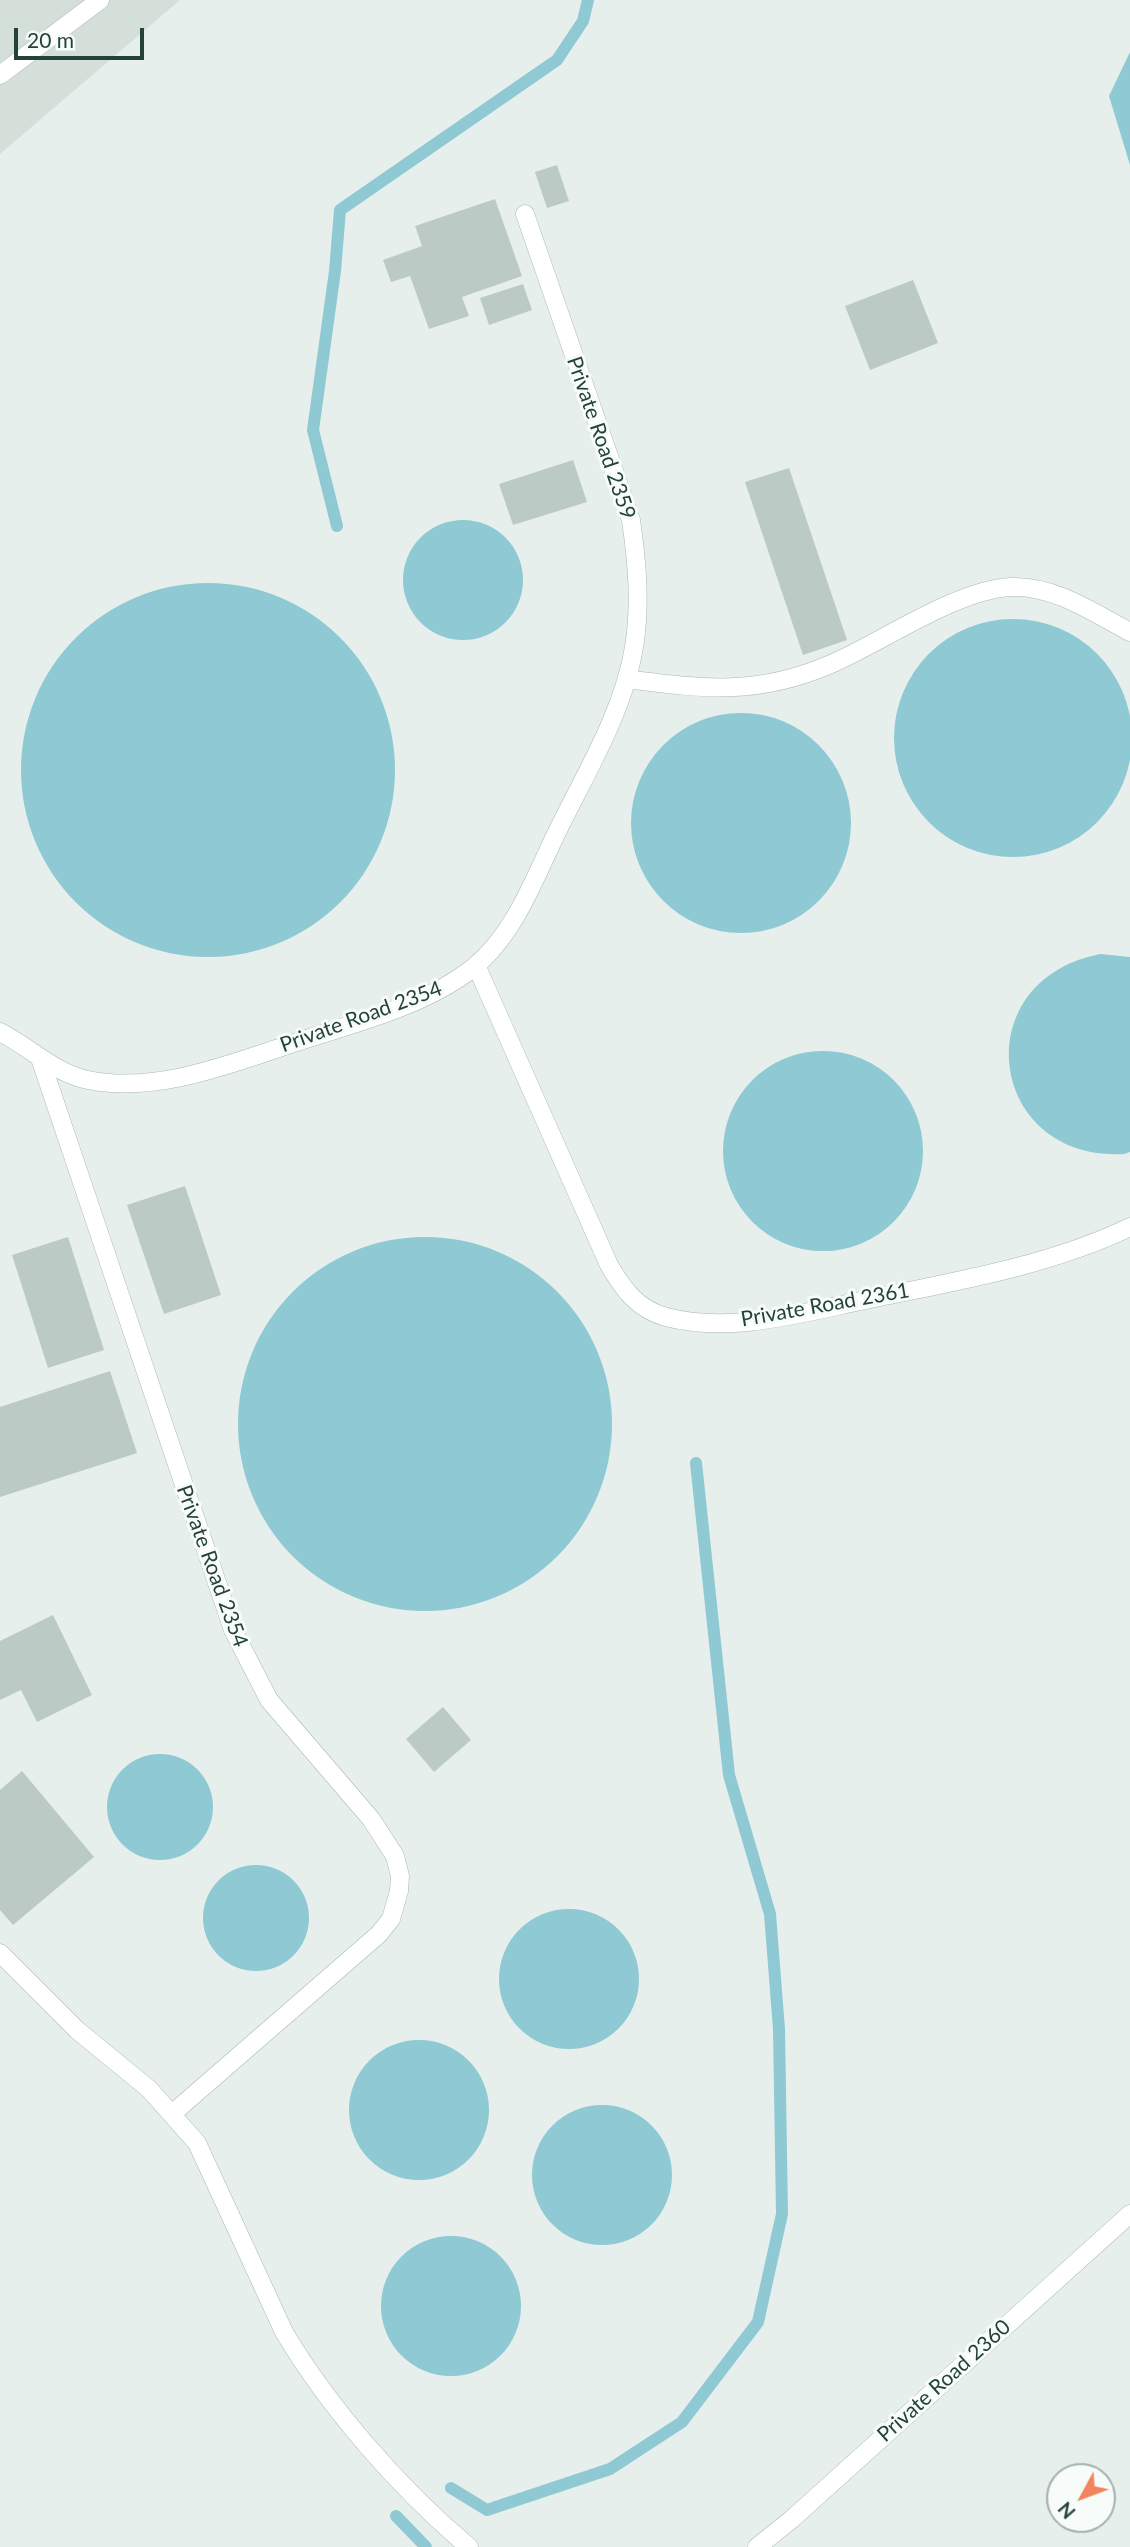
<!DOCTYPE html>
<style>
body{margin:0}
#map{position:relative;width:1130px;height:2547px;overflow:hidden;background:#e6efeb;font-family:Lato,sans-serif}
canvas{display:block}
.north{position:absolute;left:1046px;top:2463px;width:70px;height:70px;box-sizing:border-box;background:#f7fbf9;border:2px solid #a3b1ad;border-radius:50%;rotate:229deg;font-size:19px;font-weight:700;line-height:28px;text-align:center;color:#24423a}
.north::after{content:'';display:block;margin:auto;width:24px;height:32px;background:#f4845f;clip-path:polygon(50% 0,100% 100%,50% 72%,0 100%)}
.scale{position:absolute;left:14px;top:28px;width:130px;height:32px;box-sizing:border-box;border:4px solid #24423a;border-top:0;padding-left:9px;font-size:21px;line-height:24px;white-space:nowrap;color:#24423a;-webkit-text-stroke:5px #f7fbf9;paint-order:stroke}
</style>
<div id="map">
<canvas width="1130" height="2547"></canvas>
<div class="north">N</div>
<div class="scale">20 m</div>
</div>
<script>
const ctx = document.querySelector('canvas').getContext('2d');
ctx.lineJoin = 'round';
function fillPath(path, color) { ctx.fillStyle = color; ctx.fill(path, 'evenodd'); }
function stroke(path, color, width, dash) { ctx.strokeStyle = color; ctx.lineWidth = width; ctx.lineCap = dash ? 'butt' : 'round'; ctx.setLineDash(dash || []); ctx.stroke(path); }
function label(font, color, halo, rows, align = 'center') {
  ctx.font = font + ' Lato,sans-serif'; ctx.lineWidth = 6; ctx.setLineDash([]); ctx.textBaseline = 'middle'; ctx.strokeStyle = halo; ctx.fillStyle = color; for (const [text, x, y, turn = 0] of rows) {
    ctx.save(); ctx.translate(x, y); ctx.rotate((+turn || 0) * Math.PI / 180); ctx.textAlign = isNaN(turn) ? turn : align; if (halo) ctx.strokeText(text, 0, 0); ctx.fillText(text, 0, 0); ctx.restore();
  }
}
const built = new Path2D(`
 M0,0H180L0,154Z`);
const water = new Path2D(`
 M1130,52V165L1109,96Z
 M403 580a60 60 0 1 1 120 0a60 60 0 1 1-120 0Z
 M21 770a187 187 0 1 1 374 0a187 187 0 1 1-374 0Z
 M894 738a119 119 0 1 1 238 0a119 119 0 1 1-238 0Z
 M631 823a110 110 0 1 1 220 0a110 110 0 1 1-220 0Z
 M1100,954L1130,957V1152L1124,1154C988,1162 963,981 1100,954Z
 M723 1151a100 100 0 1 1 200 0a100 100 0 1 1-200 0Z
 M238 1424a187 187 0 1 1 374 0a187 187 0 1 1-374 0Z
 M107 1807a53 53 0 1 1 106 0a53 53 0 1 1-106 0Z
 M203 1918a53 53 0 1 1 106 0a53 53 0 1 1-106 0Z
 M499 1979a70 70 0 1 1 140 0a70 70 0 1 1-140 0Z
 M349 2110a70 70 0 1 1 140 0a70 70 0 1 1-140 0Z
 M532 2175a70 70 0 1 1 140 0a70 70 0 1 1-140 0Z
 M381 2306a70 70 0 1 1 140 0a70 70 0 1 1-140 0Z`);
const stream = new Path2D(`
 M337,526L313,430L335,271L340,210L557,60L583,21L588,0
 M451,2488L487,2510L610,2469L682,2422L758,2322L782,2214L779,2029L770,1914L729,1775L696,1463
 M396,2516L426,2547`);
const building = new Path2D(`
 M557,165L569,201L547,208L535,172Z
 M495,199L522,276L462,297L469,316L429,329L410,276L391,282L383,260L422,246L415,226Z
 M913,280L938,343L870,370L845,306Z
 M523,284L532,310L489,325L480,298Z
 M573,460L587,502L513,525L499,484Z
 M789,468L847,640L803,655L745,482Z
 M185,1186L221,1295L164,1314L127,1205Z
 M68,1237L104,1350L48,1368L12,1255Z
 M110,1371L137,1453L0,1497V1407Z
 M53,1615L92,1695L37,1722L21,1690L0,1700V1641Z
 M443,1707L471,1740L434,1772L406,1739Z
 M22,1771L94,1857L13,1925L0,1910V1790Z`);
const service = new Path2D(`
 M0,75L100,0
 M627,679C704,689 757,696 831,664C882,642 958,589 1011,587C1054,585 1094,613 1130,632
 M476,965L609,1265C623,1289 637,1309 666,1317C735,1335 812,1310 880,1297C963,1280 1053,1264 1130,1227
 M0,1032C30,1047 54,1073 88,1080C151,1093 220,1068 279,1048C342,1026 422,1009 474,967C516,933 536,874 559,828C587,771 624,710 634,647C641,605 637,562 631,520L525,214
 M40,1058L233,1630L269,1700L371,1819L395,1856L400,1876L399,1891L391,1919L379,1934L173,2113
 M0,1953L77,2030L149,2089L197,2143L284,2332C329,2408 401,2490 469,2547
 M757,2547L792,2519L1130,2214`);
const streetNames = [
 ["Private Road 2359",601,438,71],
 ["Private Road 2354",361,1017,-20],
 ["Private Road 2361",825,1305,-10],
 ["Private Road 2354",212,1566,70],
 ["Private Road 2360",944,2381,-42]
];
fillPath(built, '#d4dfda');
fillPath(water, '#8ec9d4');
stroke(stream, '#8ec9d4', 12);
fillPath(building, '#bbcac4');
stroke(service, '#a8b8b2', 19);
stroke(service, '#fff', 18);
label('21px', '#24423a', '#f7fbf9', streetNames);
</script>
